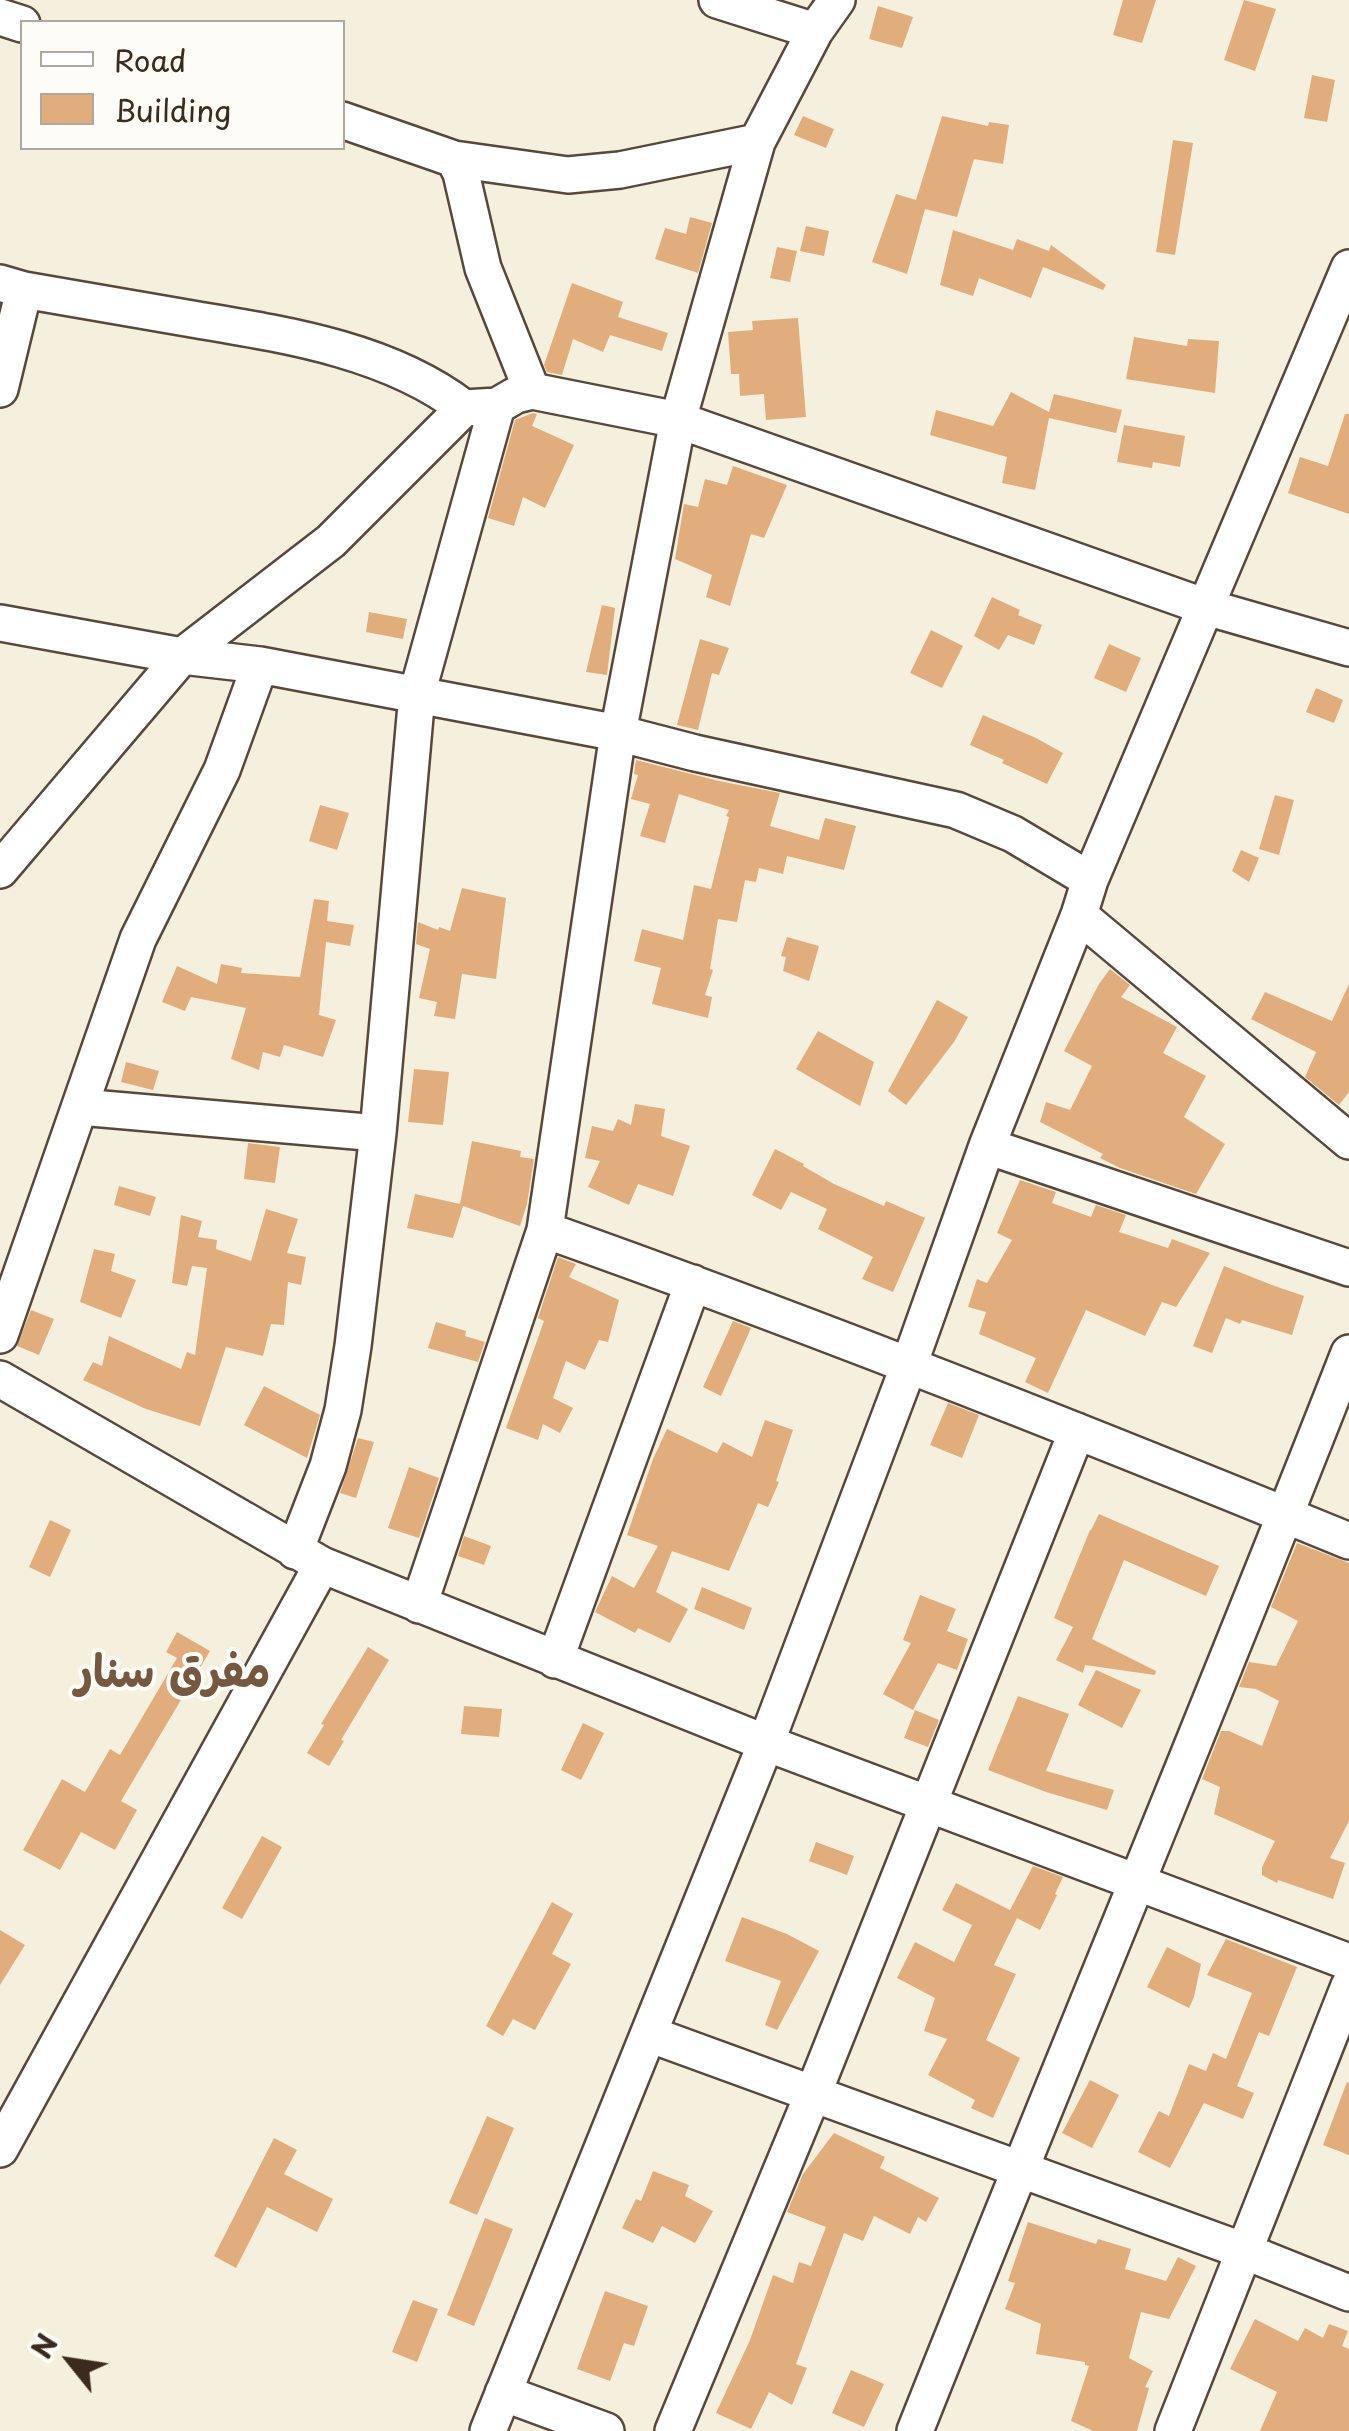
<!DOCTYPE html>
<meta charset="utf-8">
<style>
body{margin:0}
#map{position:relative;width:1349px;height:2431px;overflow:hidden;background:#f5f0dd;font-family:"Playpen Sans",sans-serif}
canvas{display:block}
.legend{position:absolute;left:20px;top:20px;width:325px;height:130px;box-sizing:border-box;background:#fdfcf7;border:2px solid #afa8a0;margin:0;padding:12px 18px;list-style:none;font-size:30px;color:#3b2a1e}
.legend li{display:flex;align-items:center;gap:20px;height:50px}
.legend b{width:50px;border:2px solid #afa8a0}
.north{position:absolute;left:20px;top:2311px;width:100px;height:100px;-webkit-text-stroke:8px #fdfcf7;paint-order:stroke;rotate:300deg;font-size:28px;font-weight:700;line-height:40px;text-align:center;color:#3b2a1e}
.north::after{content:'';display:block;margin:auto;width:35px;height:45px;background:#3b2a1e;clip-path:polygon(50% 0,100% 100%,50% 72%,0 100%)}
</style>
<div id="map">
<canvas width="1349" height="2431"></canvas>
<ul class="legend">
<li><b style="height:12px;background:#fff"></b>Road</li>
<li><b style="height:28px;background:#e1ad7c"></b>Building</li>
</ul>
<div class="north">N</div>
</div>
<script>
const ctx = document.querySelector('canvas').getContext('2d');
ctx.lineJoin = 'round';
function fillPath(path, color) { ctx.fillStyle = color; ctx.fill(path, 'evenodd'); }
function stroke(path, color, width, dash) { ctx.strokeStyle = color; ctx.lineWidth = width; ctx.lineCap = dash ? 'butt' : 'round'; ctx.setLineDash(dash || []); ctx.stroke(path); }
function label(font, color, halo, rows, align = 'center') {
  ctx.font = font + ' "Playpen Sans","Playpen Sans Arabic",sans-serif'; ctx.lineWidth = 8; ctx.setLineDash([]); ctx.textBaseline = 'middle'; ctx.strokeStyle = halo; ctx.fillStyle = color; for (const [text, x, y, turn = 0] of rows) {
    ctx.save(); ctx.translate(x, y); ctx.rotate((+turn || 0) * Math.PI / 180); ctx.textAlign = isNaN(turn) ? turn : align; if (halo) ctx.strokeText(text, 0, 0); ctx.fillText(text, 0, 0); ctx.restore();
  }
}
const building = new Path2D(`
 M1123,0H1156L1142,43L1113,35Z
 M1244,0L1276,9L1255,71L1224,60Z
 M878,6L913,17L902,48L869,39Z
 M1312,75L1335,80L1327,122L1304,118Z
 M803,116L834,129L826,148L794,135Z
 M942,116L988,126L989,122L1009,125L1003,164L974,159L957,217L925,209L907,274L872,262L896,194L916,200Z
 M1173,140L1193,143L1175,255L1156,252Z
 M690,217L712,223L698,273L655,259L665,228L686,234Z
 M806,226L829,231L824,256L800,251Z
 M953,230L1013,250L1017,239L1049,251L1051,245L1106,285L1103,290L1043,267L1031,298L979,278L973,296L940,285Z
 M777,247L797,251L790,282L770,278Z
 M572,283L623,302L618,317L668,333L662,351L610,335L603,352L573,339L562,375L547,372L544,365Z
 M798,318L806,417L766,420L764,394L740,396L739,374H731L728,332L753,330L752,321Z
 M1134,337L1187,346L1188,339L1219,341L1215,393L1126,379Z
 M1011,392L1049,412L1054,394L1122,410L1116,433L1049,418L1035,490L1002,483L1007,457L930,435L936,410L993,426Z
 M533,413L537,414L532,426L574,445L545,508L523,497L514,526L488,518L515,420Z
 M1345,414H1349V514L1288,493L1300,457L1328,466Z
 M1124,425L1185,436L1180,467L1153,462L1152,468L1117,462Z
 M733,466L787,485L764,538L751,534L730,606L706,597L712,575L675,559L684,504L698,507L705,479L727,485Z
 M992,597L1020,610L1018,615L1042,625L1034,645L1008,635L999,650L974,636Z
 M602,605L615,608L607,675L586,672Z
 M369,612L407,619L403,639L366,632Z
 M931,630L963,646L942,688L910,673Z
 M700,639L729,648L719,675L712,673L698,730L677,725Z
 M1109,644L1141,658L1126,692L1094,678Z
 M1316,688L1343,700L1334,723L1306,712Z
 M983,715L1036,738L1063,753L1047,784L1002,763L1004,760L970,745Z
 M636,760L719,781L780,793L770,826L819,840L825,818L856,826L844,870L787,856L783,874L759,868L756,882L745,880L737,922L718,919L710,969L713,970L705,995L712,997L708,1018L652,1004L661,968L634,961L642,929L683,940L694,885L711,889L729,817L726,816L729,810L679,794L665,843L640,836L650,804L631,799L638,775L634,774Z
 M1275,795L1294,800L1279,855L1259,849Z
 M320,805L349,813L337,850L309,841Z
 M1241,850L1259,858L1249,882L1232,871Z
 M462,888L506,898L496,979L462,974L455,1019L434,1016L437,1002L419,998L430,949L416,944L418,922L438,930L439,927L450,931Z
 M314,899L329,901L327,921L354,925L350,946L326,942L319,1015L336,1020L323,1057L284,1045L280,1057L263,1052L259,1070L231,1059L246,1008L191,997L185,1011L162,1002L177,966L217,984L221,964L242,968L241,973L300,977Z
 M787,937L819,946L809,981L783,971L786,957L781,956Z
 M1110,969L1130,985L1121,997L1177,1027L1163,1053L1206,1076L1184,1117L1225,1144L1196,1194L1120,1168L1100,1158L1103,1154L1040,1122L1046,1102L1070,1110L1092,1066L1064,1051L1099,984Z
 M1349,984V1092L1339,1105L1305,1077L1316,1052L1251,1019L1265,992L1332,1021Z
 M937,1000L968,1017L954,1042L906,1105L888,1091Z
 M818,1031L874,1062L860,1106L796,1069Z
 M126,1062L159,1071L153,1090L121,1082Z
 M414,1069L449,1072L443,1125L408,1122Z
 M635,1104L665,1109L661,1136L690,1146L673,1196L638,1184L629,1205L588,1187L600,1161L585,1158L592,1126L613,1131L618,1119L631,1125Z
 M472,1141L521,1151L520,1157L534,1159L527,1204L520,1226L463,1206L453,1238L407,1228L415,1194L460,1204Z
 M248,1143L280,1147L275,1183L244,1179Z
 M775,1149L804,1164L803,1166L834,1184L884,1206L886,1201L925,1218L893,1292L862,1279L873,1257L818,1229L827,1209L791,1192L781,1210L752,1195Z
 M1020,1180L1056,1192L1052,1203L1091,1217L1096,1205L1126,1215L1119,1232L1168,1248L1172,1239L1210,1253L1176,1307L1162,1302L1145,1336L1086,1310L1048,1393L1025,1382L1036,1358L979,1334L986,1312L968,1307L977,1279L987,1283L1012,1240L997,1233Z
 M119,1186L156,1197L150,1216L114,1205Z
 M266,1209L298,1219L287,1253L306,1257L301,1285L288,1282L284,1325L271,1324L263,1356L226,1347L200,1426L146,1409L83,1380L93,1362L102,1366L109,1336L181,1369L187,1352L195,1355L207,1268L192,1266L187,1286L172,1283L181,1215L202,1221L198,1237L217,1240L216,1249L251,1261Z
 M94,1249L115,1254L111,1271L136,1280L121,1318L80,1302Z
 M558,1257L576,1264L569,1277L619,1300L608,1342L599,1340L585,1370L566,1361L553,1398L573,1408L560,1433L543,1424L538,1440L506,1428L544,1321L538,1318Z
 M1224,1266L1272,1285L1304,1296L1292,1335L1242,1320L1240,1324L1226,1318L1212,1353L1193,1346Z
 M31,1310L54,1319L39,1355L17,1346Z
 M733,1321L751,1328L721,1396L703,1387Z
 M436,1322L466,1331L465,1336L485,1342L478,1362L428,1348Z
 M264,1386L320,1415L307,1458L244,1425Z
 M948,1403L979,1415L962,1458L930,1445Z
 M765,1420L793,1430L776,1481L779,1482L768,1507L758,1503L729,1571L672,1551L656,1592L688,1609L670,1643L638,1628L635,1633L595,1612L612,1576L634,1588L658,1546L627,1535L653,1459L667,1429L717,1453L723,1442L752,1457Z
 M358,1438L374,1442L356,1498L340,1493Z
 M409,1467L439,1478L419,1538L388,1528Z
 M1099,1514L1219,1566L1206,1596L1124,1560L1092,1639L1156,1671L1155,1675L1085,1665L1083,1673L1056,1660L1073,1627L1054,1618L1090,1530H1091Z
 M50,1520L71,1530L50,1577L29,1567Z
 M464,1536L491,1546L484,1565L458,1556Z
 M1297,1543L1349,1563V1821L1330,1858L1345,1863L1333,1899L1278,1880L1277,1883L1262,1875V1867L1275,1841L1214,1814L1220,1787L1202,1779L1221,1731H1229L1262,1746L1279,1701L1256,1689L1239,1687L1249,1662L1276,1666L1298,1621L1271,1607Z
 M702,1587L752,1608L744,1630L694,1609Z
 M920,1595L956,1609L947,1631L968,1639L957,1670L938,1663L913,1710L883,1694L911,1643L903,1640Z
 M177,1632L210,1651L121,1801L137,1810L115,1850L81,1832L60,1870L23,1850L62,1779L85,1792L110,1749L120,1755L177,1658L166,1652Z
 M368,1647L389,1660L341,1740L344,1741L329,1766L307,1753L324,1725L321,1724Z
 M1096,1670L1141,1690L1122,1728L1078,1705Z
 M1018,1696L1069,1714L1046,1771L1114,1790L1107,1810L1046,1792L988,1770Z
 M464,1706L502,1709L499,1737L461,1734Z
 M915,1710L939,1720L928,1747L904,1738Z
 M583,1723L604,1733L581,1780L561,1770Z
 M262,1836L282,1847L242,1919L222,1908Z
 M816,1842L854,1856L847,1875L809,1861Z
 M1033,1866L1063,1877L1055,1894L1057,1895L1040,1930L1017,1918L994,1965L1016,1974L986,2040L1020,2058L993,2118L971,2108L975,2100L928,2075L947,2039L924,2031L935,1998L897,1978L915,1942L954,1962L972,1925L942,1910L956,1883L1010,1910Z
 M552,1902L573,1914L552,1954L571,1964L535,2030L513,2019L503,2036L486,2026Z
 M742,1917L787,1934L819,1951L777,2030L765,2025L781,1981L725,1961Z
 M0,1930L25,1945L0,1985Z
 M1226,1939L1297,1967L1269,2036L1259,2032L1237,2086L1254,2093L1243,2119L1204,2103L1170,2168L1138,2152L1159,2111L1169,2116L1189,2064L1206,2071L1213,2053L1226,2059L1252,1993L1207,1975Z
 M1167,1947L1201,1964L1194,1997L1189,2008L1147,1987Z
 M1090,2080L1119,2095L1092,2148L1062,2133Z
 M1347,2082L1349,2083V2155L1323,2145Z
 M487,2116L514,2128L477,2215L449,2203Z
 M834,2133L885,2157L880,2168L939,2198L926,2222L918,2217L910,2234L874,2216L863,2241L844,2233L796,2364L807,2368L792,2405L769,2392L751,2429L716,2413L750,2340L773,2275L793,2283L799,2262L811,2266L826,2227L787,2212L803,2174Z
 M274,2138L297,2150L284,2174L333,2199L317,2232L267,2207L236,2268L214,2256Z
 M653,2171L689,2185L685,2196L713,2211L695,2243L662,2226L653,2243L622,2228L636,2199L641,2201Z
 M485,2218L513,2229L474,2326L447,2315Z
 M1028,2222L1096,2244L1098,2239L1131,2249L1125,2269L1166,2281L1178,2257L1196,2266L1169,2319L1141,2312L1129,2358L1153,2371L1145,2387L1149,2388L1137,2431H1093L1071,2421L1089,2366L1085,2365V2362L1036,2354L1041,2324L1005,2309L1015,2283L1008,2281Z
 M605,2291L648,2306L634,2346L624,2343L610,2381L577,2369Z
 M413,2300L438,2309L417,2362L392,2352Z
 M1255,2319L1298,2341L1305,2328L1323,2338L1329,2324L1348,2331L1342,2346L1349,2349V2431H1260L1277,2392L1230,2369Z
 M851,2370L884,2384L864,2427L832,2413Z`);
const minor = new Path2D(`
 M717,0L815,31
 M0,17L22,24
 M342,120L454,159L461,173L483,268L532,391
 M454,159L568,175L620,170L757,142
 M0,283L24,290C82,300 140,310 198,320C288,335 390,351 464,408
 M0,389L24,290
 M0,623L182,656L260,665L618,733L695,753L956,810L1013,834L1090,880
 M0,870L182,656L331,541L464,408L497,406L516,395L532,391L678,420L1206,607L1349,648
 M1079,915L1349,1141
 M80,1107L378,1133
 M987,1146L1349,1268
 M545,1230C816,1326 1083,1432 1349,1541
 M0,1335L138,939L222,770L260,665
 M0,1379L322,1565L766,1743L1349,1962
 M295,1551L328,1466L343,1410L353,1346L378,1133L417,694L497,406
 M419,1605L545,1230L618,733L678,420L757,142L815,31L837,0
 M555,1660L693,1283
 M649,2034L1244,2251L1349,2293
 M0,2149L322,1565
 M503,2393L606,2431
 M488,2431L766,1743L909,1365L987,1146L1079,915L1090,880L1349,268
 M673,2431L813,2094L1077,1431
 M915,2431C1058,2071 1208,1714 1349,1353
 M1173,2431L1349,1986`);
const districtNames = [
 ["مفرق سنار",173,1675]
];
fillPath(building, '#e1ad7c');
stroke(minor, '#57483b', 40);
stroke(minor, '#fff', 35);
label('bold 45px', '#75583f', '#fdfcf7', districtNames);
</script>
